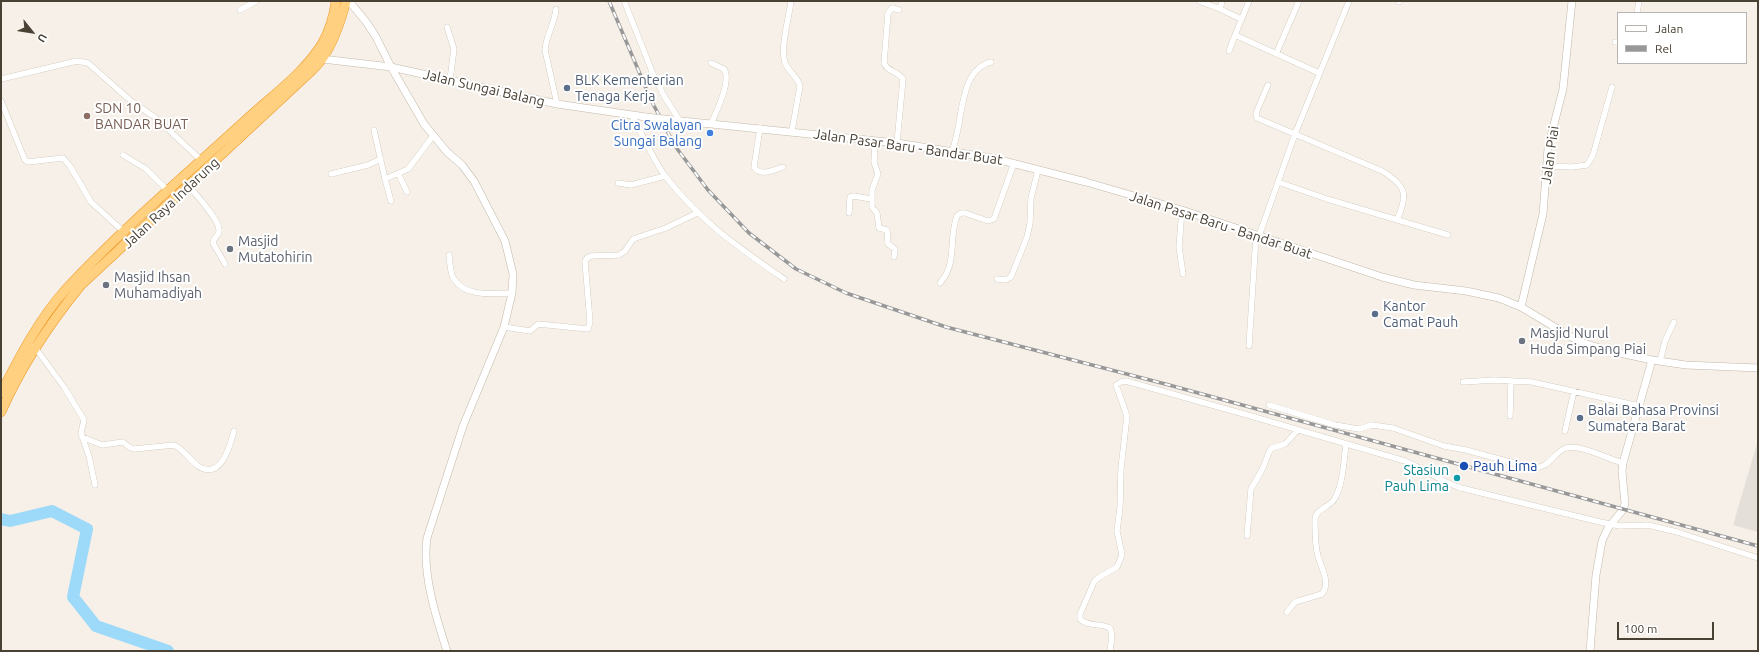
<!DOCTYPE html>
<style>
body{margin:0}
#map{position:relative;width:1759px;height:652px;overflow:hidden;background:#f6f0e8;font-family:Ubuntu,sans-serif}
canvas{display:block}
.frame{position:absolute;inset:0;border:2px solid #4a4135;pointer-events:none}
.legend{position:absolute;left:1617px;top:12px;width:130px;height:52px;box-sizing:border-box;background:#fff;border:1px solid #b7b3ae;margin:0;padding:5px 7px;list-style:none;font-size:12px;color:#4a4135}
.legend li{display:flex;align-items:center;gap:8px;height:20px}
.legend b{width:20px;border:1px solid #b7b3ae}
.north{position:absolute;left:12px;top:12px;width:40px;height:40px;-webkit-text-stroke:3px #fff;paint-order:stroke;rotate:120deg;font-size:11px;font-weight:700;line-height:16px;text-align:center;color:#4a4135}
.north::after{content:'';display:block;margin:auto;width:14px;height:18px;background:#4a4135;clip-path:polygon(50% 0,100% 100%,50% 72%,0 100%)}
.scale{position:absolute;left:1617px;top:622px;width:97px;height:18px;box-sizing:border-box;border:2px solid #4a4135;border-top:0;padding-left:5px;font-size:12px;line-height:14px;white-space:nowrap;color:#4a4135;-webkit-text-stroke:3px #fff;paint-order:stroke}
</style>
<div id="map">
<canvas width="1759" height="652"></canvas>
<div class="frame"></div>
<ul class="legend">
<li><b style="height:5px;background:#fff"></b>Jalan</li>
<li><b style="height:5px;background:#989898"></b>Rel</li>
</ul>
<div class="north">U</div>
<div class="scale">100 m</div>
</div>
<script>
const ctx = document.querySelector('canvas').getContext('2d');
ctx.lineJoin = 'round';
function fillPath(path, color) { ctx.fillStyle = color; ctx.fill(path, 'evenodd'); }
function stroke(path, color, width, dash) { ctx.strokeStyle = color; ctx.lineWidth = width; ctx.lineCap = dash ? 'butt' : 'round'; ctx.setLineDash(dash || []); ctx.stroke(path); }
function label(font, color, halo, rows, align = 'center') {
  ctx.font = font + ' Ubuntu,sans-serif'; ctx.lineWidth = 4; ctx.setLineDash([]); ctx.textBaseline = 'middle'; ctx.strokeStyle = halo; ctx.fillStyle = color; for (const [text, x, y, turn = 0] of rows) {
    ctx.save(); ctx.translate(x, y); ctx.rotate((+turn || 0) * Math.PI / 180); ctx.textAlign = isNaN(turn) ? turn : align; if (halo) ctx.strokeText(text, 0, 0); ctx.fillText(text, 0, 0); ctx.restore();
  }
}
const industrial = new Path2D(`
 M1758,440V532L1733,525Z`);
const river = new Path2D(`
 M1,519L10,521L52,511L87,529L73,597L96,626L168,651`);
const minor = new Path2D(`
 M791,1C789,19 780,46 785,63C788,71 798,77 800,86L792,131
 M1199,1L1220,9L1222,1
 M1399,1V2
 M625,3L653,74L664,96L680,121
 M556,9C555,23 546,35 545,50L557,104
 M1220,9L1241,19
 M240,10L256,1
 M1637,13L1639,1
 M447,27L454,49L450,80
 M1235,35L1249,1
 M1615,42H1618
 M1229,51L1235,35L1319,73
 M1276,54L1299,1
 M1,79L77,61L88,63L131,101L156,118L202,161
 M1268,85L1256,113L1257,118L1382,171C1407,186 1408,195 1397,220
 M1,101L25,160L28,162L63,158L70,166L91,202L124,232
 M632,116C643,135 653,160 666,177C701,222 738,247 784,279
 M711,124C716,112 732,81 724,69L711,63
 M760,128L754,167C760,177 774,170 783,167
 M374,130L385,179L408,169L433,136
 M875,141L874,162L878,174L872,190V207L877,213L879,228L887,230L888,244L895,249L894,257
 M897,143L903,79C898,71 887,72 884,63L888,13L892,8L899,10
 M952,151C964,124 957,71 991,62
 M123,155L146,169L168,191
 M1547,166L1572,167L1587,165L1593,155L1612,87
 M398,173L407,192
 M331,174L368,165L381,159
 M385,179L391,201
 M1278,182L1327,199L1448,235
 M618,183L631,185L665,176
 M189,186C196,195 219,219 219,230C220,235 213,238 213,243L225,264
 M1182,210L1179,247L1183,274
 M849,213L850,197L854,196L871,199
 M1259,236L1295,134L1349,1
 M449,255C450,262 450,274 454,279C466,298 494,293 512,293
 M997,279L1005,280L1011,277L1027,237L1030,223L1031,198L1038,170
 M940,283C958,263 948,239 957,216L961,213H965L988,221L994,219L1014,163
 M504,327L530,331L538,324L588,329L590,322L585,261L587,258L591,256L619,255L625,251L633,239L666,228L697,213
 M34,346L64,387L84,420L81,433L89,456L95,485
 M1249,346L1256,236
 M1660,361L1665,341L1674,322
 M1463,382L1495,380L1532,382L1639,406
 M1269,405L1335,425L1359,429L1372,425L1393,428L1444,446L1466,450L1532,468C1551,468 1552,453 1566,448C1580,444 1608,459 1623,463
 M1510,416L1511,381
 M1565,431L1574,391
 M82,437L102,445L123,442L129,447L134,449L174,445C184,450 190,460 198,466C221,481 230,446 234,431
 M1247,536L1251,489L1262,470L1270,450L1272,448L1285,444L1298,430
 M1287,612L1295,602L1322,594C1331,584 1321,567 1318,556C1315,546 1315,530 1315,519C1316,508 1331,507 1335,498C1343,484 1344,460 1346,444
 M1110,651L1112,635L1110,628C1101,623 1087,627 1080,619V614L1094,582L1098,578L1117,567L1122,555L1117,531L1120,507L1121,468L1127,416L1116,385L1121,382L1126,381L1251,416L1405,461C1425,469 1441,482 1461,488L1600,522L1620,526L1648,525L1677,532L1758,558`);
const tertiary = new Path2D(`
 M349,1L367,23L376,37L391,67L424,124L447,152L462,165L474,181L505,241L513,274L512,293L504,327L463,426L427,538C422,574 436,617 447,651
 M322,59L391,67L557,104L646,117
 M672,120L897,143L992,158L1086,182L1182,210L1382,277L1414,285L1466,291L1499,298L1521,307L1578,341L1606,350L1652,360L1686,365L1758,368
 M1521,307L1543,214L1548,148L1563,89L1572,1
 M1590,651L1596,575L1602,541L1608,528L1622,511L1625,504L1622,471L1623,463L1652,360`);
const trunk = new Path2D(`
 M1,393C20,356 39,319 67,288C123,228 187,174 248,118C273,95 304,73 322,44C330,30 334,16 336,1
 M1,412C21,367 50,323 81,285L307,75C312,70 318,65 322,59C334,42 341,20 346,1`);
const rail = new Path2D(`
 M609,1L651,100L675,146L708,190L749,233L796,269L846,293L946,327L1169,385L1758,546`);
const tertiaryBridge = new Path2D(`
 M646,117L672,120`);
const markers = [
 [567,88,4,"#5c6f8a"],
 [87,116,4,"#8d6e63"],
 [710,133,4,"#3f7fe0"],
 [230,249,4,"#6b7280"],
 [106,285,4,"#6b7280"],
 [1375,314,4,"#5c6f8a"],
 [1522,341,4,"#6b7280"],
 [1580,418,4,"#5c6f8a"],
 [1464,466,5,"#1a4fb4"],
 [1457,478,4,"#0f9aa8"]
];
const serviceNames = [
 ["BLK Kementerian",575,80],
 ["Tenaga Kerja",575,96],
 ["Kantor",1383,306],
 ["Camat Pauh",1383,322],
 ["Balai Bahasa Provinsi",1588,410],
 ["Sumatera Barat",1588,426]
];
const streetNames = [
 ["Jalan Sungai Balang",484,88,13],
 ["Jalan Pasar Baru - Bandar Buat",908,147,8],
 ["Jalan Piai",1550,155,-82],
 ["Jalan Raya Indarung",171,203,-43],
 ["Jalan Pasar Baru - Bandar Buat",1221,225,18]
];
const educationNames = [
 ["SDN 10",95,108],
 ["BANDAR BUAT",95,124]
];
const shopNames = [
 ["Citra Swalayan",702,125],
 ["Sungai Balang",702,141]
];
const worshipNames = [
 ["Masjid",238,241],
 ["Mutatohirin",238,257],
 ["Masjid Ihsan",114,277],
 ["Muhamadiyah",114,293],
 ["Masjid Nurul",1530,333],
 ["Huda Simpang Piai",1530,349]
];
const transitNames = [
 ["Pauh Lima",1473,466]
];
const cultureNames = [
 ["Stasiun",1449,470],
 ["Pauh Lima",1449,486]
];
fillPath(industrial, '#e5dfd9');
stroke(river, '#9dd9f9', 12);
stroke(minor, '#c2b8a9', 6);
stroke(tertiary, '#c2b8a9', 8);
stroke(trunk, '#f09a28', 10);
stroke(minor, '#fff', 5.5);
stroke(tertiary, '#fff', 7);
stroke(trunk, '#ffd080', 9);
stroke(rail, '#989898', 3.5);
stroke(rail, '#fff', 2, [6]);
stroke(tertiaryBridge, '#c2b8a9', 8, []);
stroke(tertiaryBridge, '#fff', 7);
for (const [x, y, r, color] of markers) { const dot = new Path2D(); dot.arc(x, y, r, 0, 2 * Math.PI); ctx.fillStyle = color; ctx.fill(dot); stroke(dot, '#fff', 1.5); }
label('14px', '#4e5e75', '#fff', serviceNames, 'left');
label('14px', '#4a4135', '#fff', streetNames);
label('14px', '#785e54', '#fff', educationNames, 'left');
label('14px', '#366cbe', '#fff', shopNames, 'right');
label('14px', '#5b616d', '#fff', worshipNames, 'left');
label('14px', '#164399', '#fff', transitNames, 'left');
label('14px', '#0d838f', '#fff', cultureNames, 'right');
</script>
